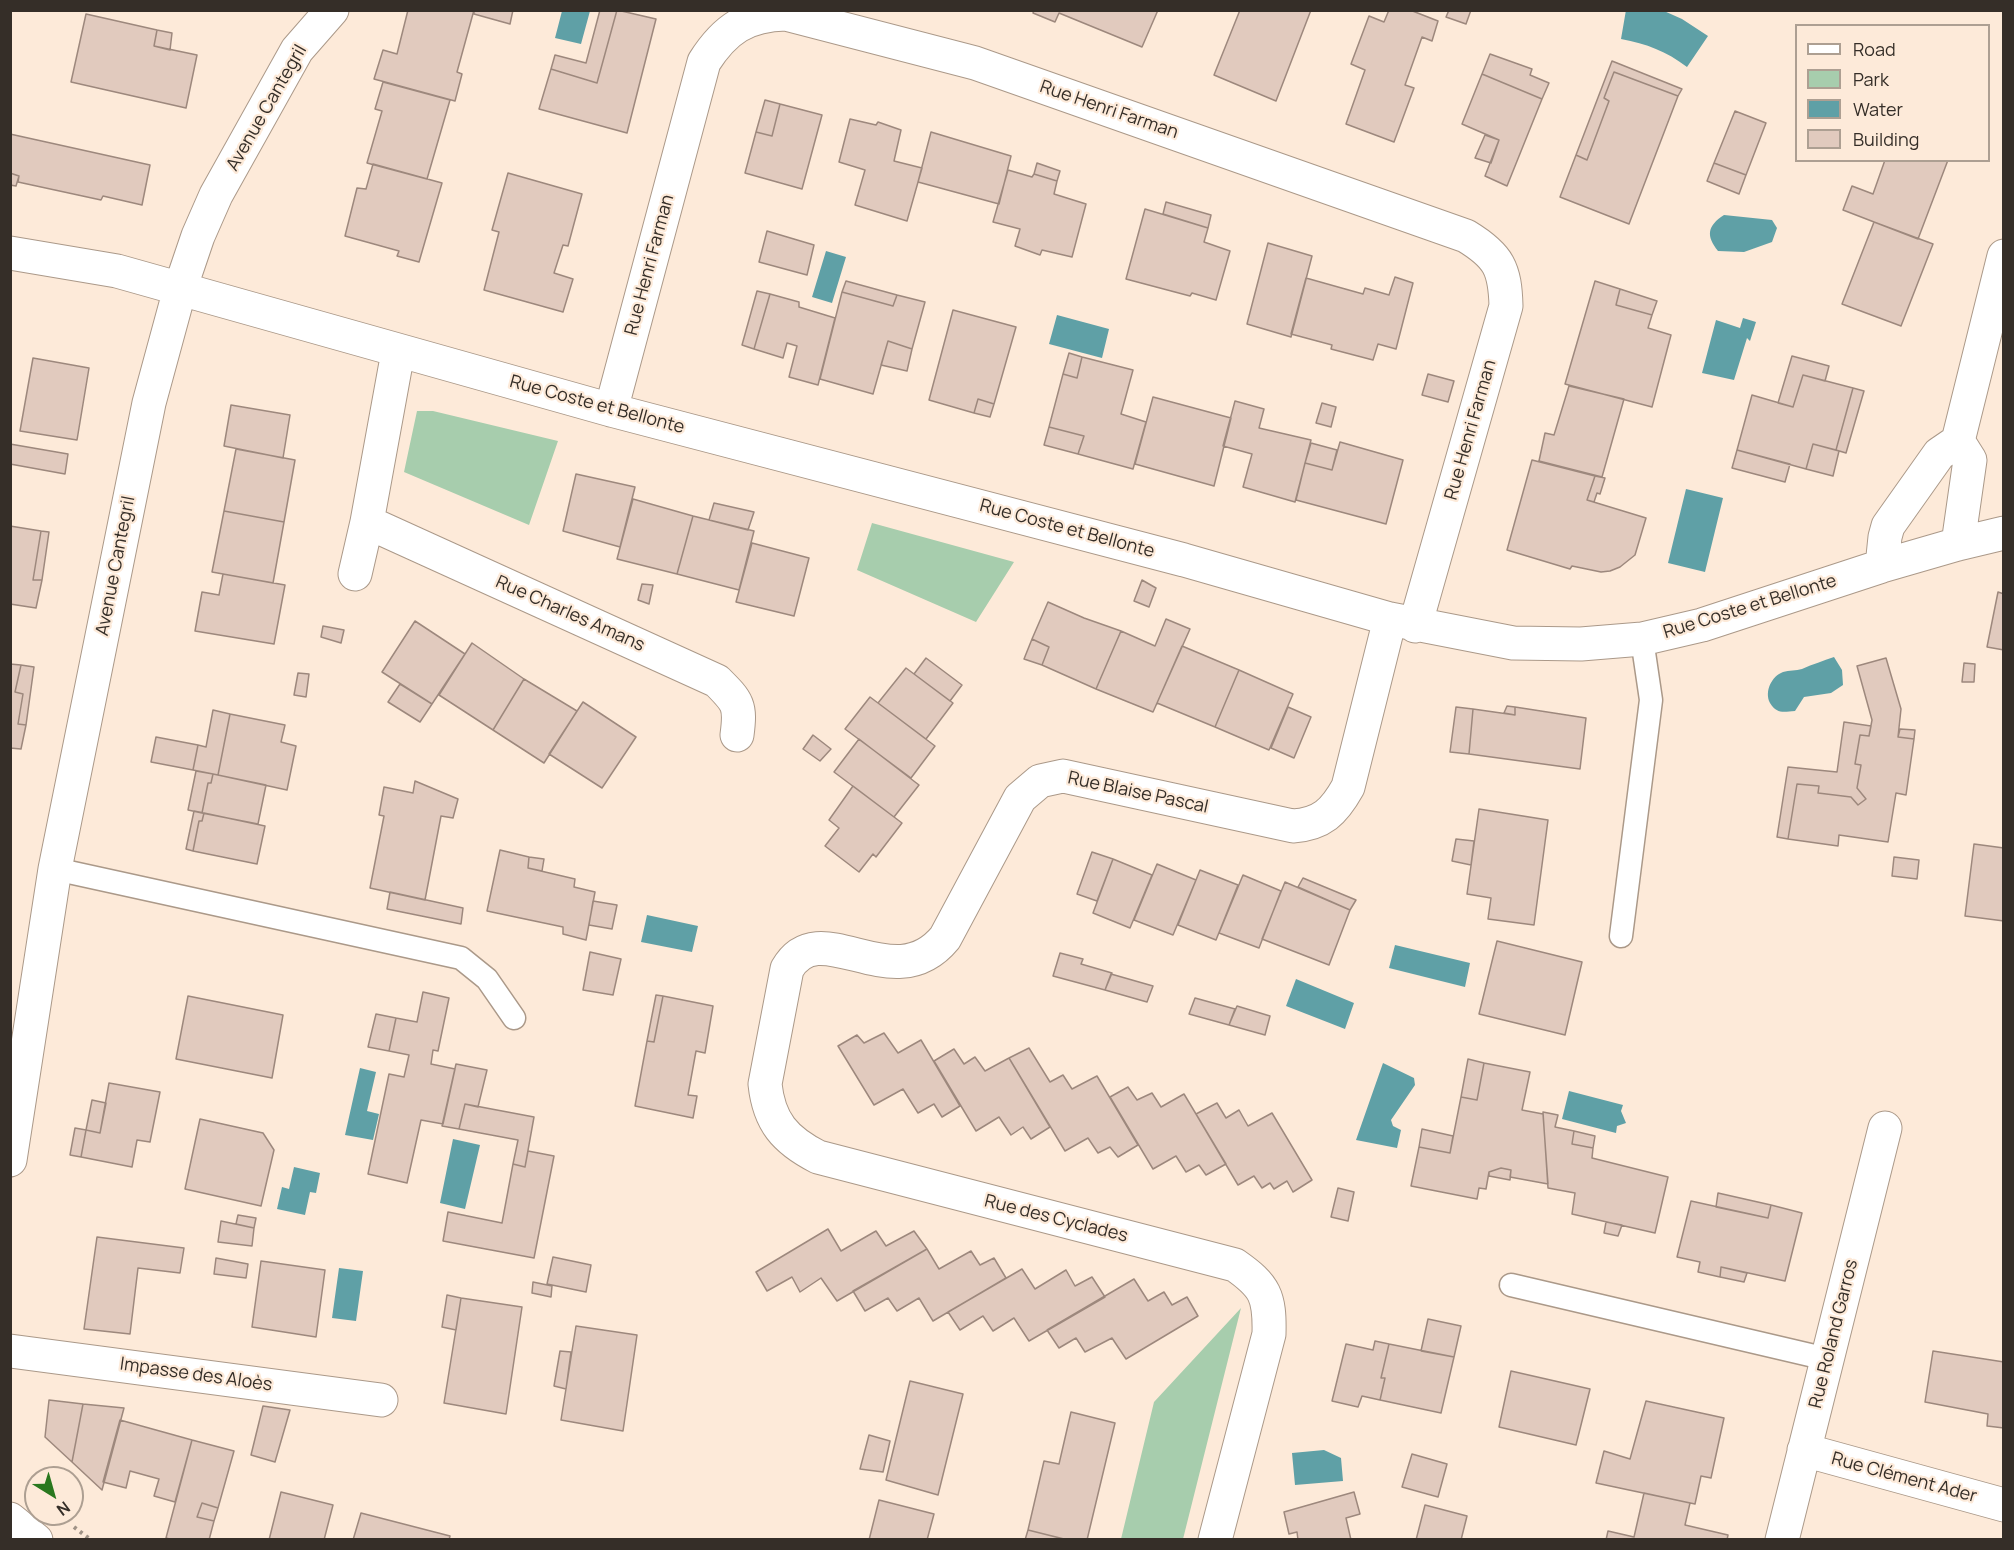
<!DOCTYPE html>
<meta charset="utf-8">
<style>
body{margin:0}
#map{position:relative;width:2014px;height:1550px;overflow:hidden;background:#fdead9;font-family:Manrope,sans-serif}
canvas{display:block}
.frame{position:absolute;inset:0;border:12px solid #352e28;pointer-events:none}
.legend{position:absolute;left:1795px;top:24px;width:195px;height:138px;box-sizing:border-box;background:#fdead9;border:2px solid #ad9f92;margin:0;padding:8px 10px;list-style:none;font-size:18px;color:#352e28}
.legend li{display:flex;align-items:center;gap:12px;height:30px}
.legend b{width:30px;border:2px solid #ad9f92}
.north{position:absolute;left:24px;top:1466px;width:60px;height:60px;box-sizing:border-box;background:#fdead9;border:2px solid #ad9f92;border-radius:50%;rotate:143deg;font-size:16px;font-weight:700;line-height:24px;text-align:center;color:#352e28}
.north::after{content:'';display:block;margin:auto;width:21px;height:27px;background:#2a781f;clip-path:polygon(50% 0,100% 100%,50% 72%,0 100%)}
</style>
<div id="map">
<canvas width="2014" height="1550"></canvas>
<div class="frame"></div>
<ul class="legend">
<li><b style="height:8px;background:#fff"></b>Road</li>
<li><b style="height:16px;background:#a7cdad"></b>Park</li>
<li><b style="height:16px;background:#5fa0a6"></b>Water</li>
<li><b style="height:16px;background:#e1cabe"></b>Building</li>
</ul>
<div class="north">N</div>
</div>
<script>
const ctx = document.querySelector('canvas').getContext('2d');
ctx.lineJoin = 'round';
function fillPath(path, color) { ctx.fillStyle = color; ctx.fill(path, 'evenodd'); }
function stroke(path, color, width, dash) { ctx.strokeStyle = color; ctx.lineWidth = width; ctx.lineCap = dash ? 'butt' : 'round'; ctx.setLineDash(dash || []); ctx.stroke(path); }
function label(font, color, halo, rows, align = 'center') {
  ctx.font = font + ' Manrope,sans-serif'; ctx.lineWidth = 4.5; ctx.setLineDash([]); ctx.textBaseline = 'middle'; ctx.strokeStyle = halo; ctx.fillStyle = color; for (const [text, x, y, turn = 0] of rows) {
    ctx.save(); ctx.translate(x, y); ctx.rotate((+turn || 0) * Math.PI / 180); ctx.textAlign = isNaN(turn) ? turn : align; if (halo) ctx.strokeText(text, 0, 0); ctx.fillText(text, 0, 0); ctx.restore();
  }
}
const green = new Path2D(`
 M417,411H433L558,441L529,525L404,472Z
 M872,523L1014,562L976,622L857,570Z
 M1241,1308L1183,1539H1121L1154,1402Z`);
const water = new Path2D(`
 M1626,10L1664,11L1682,19L1708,36L1687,67C1666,51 1647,44 1621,39Z
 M562,11H590L581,44L555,38Z
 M1724,215L1772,220L1777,228L1772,242L1744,252L1718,251C1706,236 1707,226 1724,215Z
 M826,251L846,257L832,303L812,297Z
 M1057,315L1109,329L1102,358L1049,344Z
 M1743,318L1756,322L1750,341L1747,338L1734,380L1702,373L1716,320L1740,328Z
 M1686,489L1723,498L1705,572L1668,563Z
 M1834,657L1842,670L1843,685L1831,693L1804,697L1795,711C1783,712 1777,714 1770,703C1764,691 1772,676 1783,672C1789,670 1796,671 1802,669C1813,664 1823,661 1834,657Z
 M647,915L698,926L692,952L641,942Z
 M1395,945L1470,963L1465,987L1389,968Z
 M1296,979L1354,1003L1345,1029L1286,1006Z
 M1383,1063L1414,1078L1415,1085L1391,1120L1393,1126L1401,1130L1397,1148L1356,1140Z
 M360,1068L376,1072L367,1111L379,1114L373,1140L345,1135Z
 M1569,1091L1623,1105L1621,1111L1626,1123L1617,1126L1616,1133L1562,1119Z
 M453,1139L480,1145L465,1209L440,1203Z
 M294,1167L320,1173L316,1193L310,1192L305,1215L277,1209L282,1187L289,1189Z
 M339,1268L363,1271L356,1321L332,1318Z
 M1324,1450L1341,1458L1343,1481L1295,1485L1292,1453Z`);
const building = new Path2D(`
 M408,10H474L457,72L462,74L455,101L374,79L383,50L397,54Z
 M474,10H513L510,24L474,14Z
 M600,10H617L597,83L551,69L555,55L586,63Z
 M617,10L656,19L627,133L539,109L551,69L597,83Z
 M1034,10H1158L1142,47L1059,13L1055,22L1033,13Z
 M1240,10H1311L1276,101L1214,75Z
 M1389,10H1410L1438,21L1432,41L1422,37L1405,85L1414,88L1394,142L1346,124L1365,70L1351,64L1369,16L1384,22Z
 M1449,10H1471L1466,24L1446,17Z
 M86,14L157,30L154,46L197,55L186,108L71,82Z
 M157,30L172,33L170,50L154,46Z
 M1490,54L1532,69L1530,75L1549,83L1542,99L1482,74Z
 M1612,61L1682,89L1678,96L1614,72L1604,98L1609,101L1587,160L1576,155Z
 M1614,72L1678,96L1629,224L1560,197L1576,155L1587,160L1609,101L1604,98Z
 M1482,74L1542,99L1507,186L1485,176L1499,140L1462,124Z
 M383,82L450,100L427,179L367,163L382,111L375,109Z
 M765,100L780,104L772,136L756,132Z
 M780,104L822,115L802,189L745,173L756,132L772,136Z
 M1735,111L1766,123L1746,175L1714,163Z
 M850,119L876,125L878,122L901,130L894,161L922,168L907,221L855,205L865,170L839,162Z
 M931,132L1011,156L999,204L918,182Z
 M10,134L150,165L142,205L103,196L101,200L18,182L19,176L10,173Z
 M1485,135L1499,140L1491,163L1475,158Z
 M1885,160H1948L1918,239L1843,210L1852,186L1873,194Z
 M1037,163L1060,171L1057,181L1034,174Z
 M1714,163L1746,175L1739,194L1707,181Z
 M373,164L442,183L419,262L397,256L399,251L345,236L357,188L366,189Z
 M1008,170L1032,177L1034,174L1057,181L1054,194L1086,204L1072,257L1042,250L1040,255L1015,246L1020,229L993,222Z
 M10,173L19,176L16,186L10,185Z
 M508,173L582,194L568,246L563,245L554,273L573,279L563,312L484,290L499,232L492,230Z
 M1166,202L1211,215L1208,228L1163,214Z
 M1145,209L1208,228L1204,242L1230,251L1216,300L1192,293L1190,296L1126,279Z
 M1874,222L1933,244L1901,326L1842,304Z
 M767,231L814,245L807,275L759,262Z
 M1268,243L1312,256L1291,337L1247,324Z
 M1395,277L1413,283L1396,349L1378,344L1373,360L1331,349L1332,345L1291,334L1306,278L1363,294L1365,288L1389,295Z
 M846,281L897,295L893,306L842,292Z
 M1595,281L1620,289L1616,305L1652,315L1648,328L1671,335L1652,407L1565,384Z
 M1620,289L1657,301L1652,315L1616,305Z
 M757,291L770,294L754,349L742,345Z
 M842,292L893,306L897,295L925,302L912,349L888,341L873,394L820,379Z
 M770,294L799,302V307L835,318L818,385L789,377L797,346L787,343L783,358L754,349Z
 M953,310L1016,327L994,404L978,399L974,413L929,400Z
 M888,341L912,349L907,371L881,365Z
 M1069,353L1082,357L1077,378L1063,374Z
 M1792,356L1829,366L1825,381L1803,375L1793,407L1778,403Z
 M1082,357L1133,370L1121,414L1146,422L1133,469L1078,454L1084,436L1049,427L1063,374L1077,378Z
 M33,358L89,368L77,440L20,431Z
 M1428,374L1454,381L1448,402L1422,395Z
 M1803,375L1853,388L1836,450L1813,444L1806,469L1737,450L1752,395L1793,407Z
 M1569,386L1624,399L1602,477L1539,461L1545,433L1554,435Z
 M1853,388L1864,391L1846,453L1836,450Z
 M1153,397L1231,418L1214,486L1135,464Z
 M978,399L994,404L990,417L974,413Z
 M1235,401L1264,409L1259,428L1311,440L1295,502L1243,487L1252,454L1223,446Z
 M1322,403L1336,407L1331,427L1316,423Z
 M231,405L290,415L283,458L224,446Z
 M1049,427L1084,436L1078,454L1044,445Z
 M1340,442L1403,460L1386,524L1296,500L1305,463L1332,470Z
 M1311,443L1337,450L1332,470L1305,463Z
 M10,444L68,454L65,474L10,464Z
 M1813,444L1839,451L1833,476L1806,469Z
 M236,449L295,460L284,522L224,511Z
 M1737,450L1790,464L1785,482L1732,468Z
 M1532,460L1595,476L1587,500L1646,518L1635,555L1620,567L1610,571L1601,572L1572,566L1570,569L1507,550Z
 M576,474L635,487L620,547L563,531Z
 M1595,476L1605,478L1600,494L1597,493L1594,502L1587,500Z
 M633,499L693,516L677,574L617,559Z
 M714,503L754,512L748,530L709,520Z
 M224,511L284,522L273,583L212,572Z
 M693,516L754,531L739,590L677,574Z
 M10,526L41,531L33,580H42L36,608L10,604Z
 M41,531L49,532L42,580H33Z
 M752,543L809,558L794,616L736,602Z
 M223,574L285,585L274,644L195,631L202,592L219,595Z
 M1142,580L1156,588L1149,607L1134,601Z
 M642,584L653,585L649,604L638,600Z
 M1998,592L2004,594V650L1987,647Z
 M1048,602L1084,618L1121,631L1096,689L1042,665L1049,647L1032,639Z
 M1166,619L1190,629L1153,712L1096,689L1121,631L1155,646Z
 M415,621L465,654L432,704L382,672Z
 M323,626L344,630L341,643L321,637Z
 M1032,639L1049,647L1042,665L1024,659Z
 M472,643L524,679L493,730L439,695Z
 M1182,646L1239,670L1215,727L1157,703Z
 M926,658L962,685L950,701L914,674Z
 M1886,658L1901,709L1898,737L1914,739L1906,795L1896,793L1888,842L1839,835L1838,846L1788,839L1797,784L1819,786L1818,793L1851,797L1858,805L1866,799L1857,788L1861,765L1855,764L1860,735L1869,736L1872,720L1857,666Z
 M1964,663L1975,664L1974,682H1962Z
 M10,664L21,665L15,692L23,694L18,724L26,725L21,749L10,748Z
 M21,665L34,667L26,725L18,724L23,694L15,692Z
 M906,668L953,703L926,739L878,703Z
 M1239,670L1293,694L1269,750L1215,727Z
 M298,673L309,674L306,697L294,695Z
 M524,679L577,711L544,763L493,730Z
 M400,684L432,704L420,722L388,702Z
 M870,697L935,746L911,778L845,729Z
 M583,702L636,737L602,788L549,754Z
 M1507,706L1515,707V715L1504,713Z
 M1288,707L1311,717L1294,758L1271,748Z
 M1456,707L1473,709L1469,754L1450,752Z
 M1515,707L1586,718L1580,769L1469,754L1473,709L1515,715Z
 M213,710L230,714L218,775L193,770L198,745L206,747Z
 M230,714L285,725L281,742L296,746L287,790L218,775Z
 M1844,722L1871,726L1869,736L1860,735L1855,764L1861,765L1857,788L1866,799L1858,805L1851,797L1818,793L1819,786L1797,784L1788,839L1777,837L1788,767L1837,772Z
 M1900,729L1915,730L1914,739L1898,737Z
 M813,735L831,749L820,761L803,749Z
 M156,737L198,745L193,770L151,762Z
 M859,739L919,785L894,817L834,772Z
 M196,771L213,774L211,783H208L202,813L188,810Z
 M213,774L266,785L258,824L202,813L208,783H211Z
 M415,781L458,799L453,818L441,816L425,900L370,888L384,816L379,815L384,787L413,793Z
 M853,786L902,823L876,857L873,854L859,872L825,846L839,828L829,820Z
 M1479,809L1548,820L1534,925L1488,919L1491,898L1467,894Z
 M194,811L204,813L202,821H199L193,851L186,849Z
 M204,813L265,826L257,864L193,851L199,821H202Z
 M1456,839L1474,841L1471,865L1452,861Z
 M1974,844L2004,848V921L1965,916Z
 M500,850L529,857L528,868L575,879L574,887L595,892L586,940L563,934V927L487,911Z
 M1092,852L1113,859L1097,901L1077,894Z
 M529,857L544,859L542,871L528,868Z
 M1894,857L1919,860L1917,879L1892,876Z
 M1113,859L1152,875L1130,928L1093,913Z
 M1157,864L1196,880L1173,935L1134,920Z
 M1200,870L1238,885L1216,940L1178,925Z
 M1243,875L1281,891L1259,948L1219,933Z
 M1303,878L1356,900L1350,910L1298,887Z
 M1285,882L1350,910L1329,965L1262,939Z
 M390,892L463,908L461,924L387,909Z
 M593,901L617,905L612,929L589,925Z
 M1497,941L1582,962L1565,1035L1479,1014Z
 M590,952L621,959L613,995L583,990Z
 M1060,953L1083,959L1081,964L1112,973L1105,990L1053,976Z
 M1111,974L1153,986L1147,1002L1105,990Z
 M423,992L449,998L438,1051L433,1050L431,1064L455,1069L443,1124L421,1120L407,1183L368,1174L389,1074L404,1077L409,1055L389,1051L396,1018L417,1022Z
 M656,995L663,996L654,1042L647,1041Z
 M188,996L283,1015L272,1078L176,1059Z
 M663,996L713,1006L705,1053L696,1051L688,1095L697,1096L693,1118L635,1106L647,1041L654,1042Z
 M1195,998L1235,1009L1229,1025L1189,1014Z
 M1237,1006L1270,1016L1265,1035L1229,1025Z
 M376,1014L396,1018L389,1051L368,1047Z
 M884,1033L898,1053L921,1040L960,1106L942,1117L934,1104L918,1113L903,1089L874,1105L838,1046L857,1035L864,1043Z
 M1029,1048L1050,1082L1063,1075L1072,1089L1097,1076L1138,1145L1118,1157L1110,1147L1098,1153L1088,1138L1065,1151L1009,1058Z
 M954,1049L964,1064L975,1057L985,1071L1009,1058L1050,1127L1031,1139L1023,1127L1011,1135L999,1117L976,1131L934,1061Z
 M1468,1059L1484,1063L1477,1100L1461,1097Z
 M1484,1063L1530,1072L1522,1110L1543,1114L1548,1184L1510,1177L1511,1170L1501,1168L1489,1172L1486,1189L1479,1188L1477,1199L1411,1186L1419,1147L1450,1153L1461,1097L1477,1100Z
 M456,1064L487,1070L478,1107L465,1104L459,1129L442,1126Z
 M109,1083L160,1092L150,1142L137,1140L132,1167L81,1157L86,1130L100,1133Z
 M1128,1087L1137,1100L1152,1093L1161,1107L1184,1094L1226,1164L1206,1175L1199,1165L1186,1172L1176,1156L1153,1169L1110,1097Z
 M92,1100L106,1103L100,1133L86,1130Z
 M1217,1103L1226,1118L1239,1110L1248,1126L1272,1113L1312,1180L1293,1192L1287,1181L1274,1189L1270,1183L1262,1188L1254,1176L1238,1185L1196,1114Z
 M465,1104L534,1117L525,1167L513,1164L518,1140L459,1129Z
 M1543,1112L1558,1115L1555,1127L1574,1131L1572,1144L1593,1148L1592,1158L1668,1177L1655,1233L1572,1214L1575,1193L1548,1188Z
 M200,1119L263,1133L274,1150L261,1206L185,1189Z
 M75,1128L86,1130L81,1157L70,1155Z
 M1422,1129L1453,1136L1450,1153L1419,1147Z
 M1574,1131L1595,1136L1593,1148L1572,1144Z
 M528,1151L554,1156L534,1258L443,1241L448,1212L502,1223L513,1164L525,1167Z
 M1501,1168L1511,1170L1510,1180L1489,1176V1172Z
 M1338,1188L1354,1192L1348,1221L1331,1217Z
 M1718,1193L1771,1205L1768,1218L1716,1207Z
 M1691,1201L1768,1218L1771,1205L1802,1213L1785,1281L1721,1267L1720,1277L1698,1272L1700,1262L1677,1257Z
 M238,1215L256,1218L254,1228L236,1224Z
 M221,1221L254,1228L252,1246L218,1242Z
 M1606,1222L1622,1225L1618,1236L1604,1233Z
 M828,1229L841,1251L876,1231L886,1246L914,1231L927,1249L837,1301L821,1278L800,1292L792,1277L767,1291L756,1272Z
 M97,1237L184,1248L180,1273L138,1268L130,1334L84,1329Z
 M927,1249L939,1269L971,1251L980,1265L994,1258L1006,1278L933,1321L919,1298L897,1311L888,1298L865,1311L853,1291Z
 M553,1257L591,1265L586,1292L547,1284Z
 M216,1258L248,1264L246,1278L214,1274Z
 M261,1261L325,1270L316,1337L252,1327Z
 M1721,1267L1747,1273L1744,1282L1720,1277Z
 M1022,1269L1035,1289L1066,1270L1075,1286L1092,1277L1105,1297L1029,1341L1014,1318L993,1331L983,1316L960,1330L948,1312Z
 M1134,1279L1148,1301L1164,1292L1172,1305L1187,1297L1198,1316L1126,1359L1112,1338L1085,1352L1076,1338L1059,1348L1047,1330Z
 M533,1282L552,1286L551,1297L532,1293Z
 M447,1295L461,1298L456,1330L442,1327Z
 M461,1298L522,1307L506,1414L444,1403Z
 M1428,1319L1461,1326L1454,1357L1421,1351Z
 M576,1326L637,1335L623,1431L561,1420Z
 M1375,1341L1389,1344L1381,1378H1385L1380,1400L1362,1396L1358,1407L1332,1401L1346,1344L1373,1350Z
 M1389,1344L1454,1357L1441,1413L1380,1400L1385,1378H1381Z
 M560,1351L571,1352L566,1389L554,1386Z
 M1933,1351L2004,1362V1428L1987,1426L1988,1414L1925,1402Z
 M1511,1371L1590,1389L1576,1445L1499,1427Z
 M910,1381L963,1394L938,1495L886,1480Z
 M49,1400L83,1404L72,1462L45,1437Z
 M1646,1401L1724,1418L1711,1478L1701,1476L1695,1504L1596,1483L1604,1451L1630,1459Z
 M83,1404L124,1408L102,1490L72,1462Z
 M263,1406L290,1410L275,1462L251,1455Z
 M1071,1412L1115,1423L1087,1540H1068L1028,1530L1044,1461L1059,1464Z
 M120,1420L192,1440L175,1502L154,1496L159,1479L130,1471L126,1488L103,1482Z
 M869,1435L890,1441L883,1472L860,1469Z
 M192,1440L234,1451L218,1508L202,1503L197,1517L214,1521L209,1540H173L166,1538Z
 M1412,1454L1447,1464L1438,1497L1402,1487Z
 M281,1492L333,1505L324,1540H269Z
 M1354,1492L1360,1514L1346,1518L1351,1540H1298L1297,1532L1289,1534L1284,1512Z
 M1644,1493L1690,1503L1685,1525L1728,1535L1727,1540H1606L1608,1531L1634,1537Z
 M879,1500L934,1514L927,1540H869Z
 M202,1503L218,1508L214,1521L197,1517Z
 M1425,1505L1467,1516L1461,1540H1416Z
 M361,1513L450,1536L449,1540H353Z
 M1028,1530L1068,1540H1025Z`);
const path = new Path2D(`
 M74,1527L91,1540`);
const lane = new Path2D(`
 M55,869L461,958L487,979L514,1018
 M1621,936L1651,700L1642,639
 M1511,1285L1827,1359`);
const street = new Path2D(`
 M10,253L117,271L611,410L1184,560L1390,619L1513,643L1581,644L1642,639L1702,625L1882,566L1958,544L2004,533
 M611,410L704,62C725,29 746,15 786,14L975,63L1466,236C1499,256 1505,269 1506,306L1415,626
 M367,522L717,681C738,702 741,705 737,735
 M1958,544L1970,460L1958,441
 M1882,566L1885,537L1888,526L1939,454L1958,441L2004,256
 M355,574L367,522L398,352
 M10,1160L55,869L149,403L180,289L198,236L216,195L297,50L332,10
 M10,1351L381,1400
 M1804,1450L2004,1505
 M1215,1540L1269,1334C1270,1296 1265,1286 1235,1265L818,1157C785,1140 769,1122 765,1084L787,969C820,911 893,1001 945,938L1020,798L1040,781L1063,776L1293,826C1322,824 1334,812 1348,787L1390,619
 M1782,1540L1885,1128`);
const secondary = new Path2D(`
 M10,1519L36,1540`);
const streetNames = [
 ["Avenue Cantegril",267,108,-60],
 ["Rue Henri Farman",1109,110,19],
 ["Rue Henri Farman",650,265,-75],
 ["Rue Coste et Bellonte",597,405,15],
 ["Rue Henri Farman",1471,430,-74],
 ["Rue Coste et Bellonte",1067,529,15],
 ["Avenue Cantegril",116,566,-79],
 ["Rue Coste et Bellonte",1750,607,-17],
 ["Rue Charles Amans",570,614,24],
 ["Rue Blaise Pascal",1138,793,12],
 ["Rue des Cyclades",1056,1219,14],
 ["Rue Roland Garros",1834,1334,-76],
 ["Impasse des Aloès",196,1375,8],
 ["Rue Clément Ader",1904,1478,15]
];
fillPath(green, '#a7cdad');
fillPath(water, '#5fa0a6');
fillPath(building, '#e1cabe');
stroke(building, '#9d887d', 1.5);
stroke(lane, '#ab9989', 25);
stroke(street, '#ab9989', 35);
stroke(secondary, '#ab9989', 35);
stroke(path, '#9f9286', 4, [3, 4.5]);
stroke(lane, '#fff', 22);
stroke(street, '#fff', 33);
stroke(secondary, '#fff', 33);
label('18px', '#352e28', '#fdead9', streetNames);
</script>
